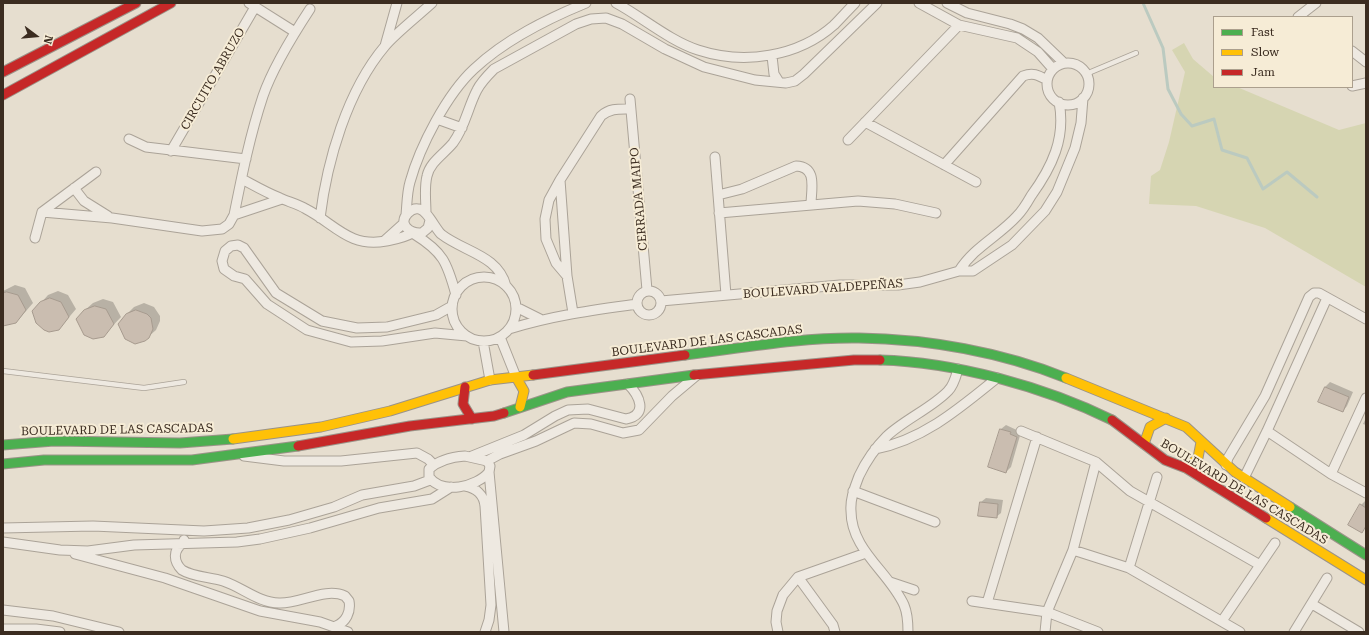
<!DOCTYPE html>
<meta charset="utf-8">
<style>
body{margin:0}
#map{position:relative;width:1369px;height:635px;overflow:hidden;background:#e6decf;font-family:"Roboto Serif",serif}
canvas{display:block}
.frame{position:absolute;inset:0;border:4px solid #3b2c20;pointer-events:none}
.legend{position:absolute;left:1213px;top:16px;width:140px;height:72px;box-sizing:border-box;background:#f6ecd6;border:1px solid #ab9f8d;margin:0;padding:5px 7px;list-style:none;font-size:12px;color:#3b2c20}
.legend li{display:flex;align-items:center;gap:8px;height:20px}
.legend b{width:20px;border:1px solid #ab9f8d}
.north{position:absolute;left:16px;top:16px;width:40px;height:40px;-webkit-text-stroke:3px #f6ecd6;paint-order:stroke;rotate:106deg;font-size:11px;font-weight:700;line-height:16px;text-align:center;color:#3b2c20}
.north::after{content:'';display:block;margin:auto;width:14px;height:18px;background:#3b2c20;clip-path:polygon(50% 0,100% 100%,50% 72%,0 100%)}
</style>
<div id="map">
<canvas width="1369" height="635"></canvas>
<div class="frame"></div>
<ul class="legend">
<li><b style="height:5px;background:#4caf50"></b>Fast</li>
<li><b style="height:5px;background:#ffc107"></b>Slow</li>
<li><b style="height:5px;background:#c62828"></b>Jam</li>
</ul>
<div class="north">N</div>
</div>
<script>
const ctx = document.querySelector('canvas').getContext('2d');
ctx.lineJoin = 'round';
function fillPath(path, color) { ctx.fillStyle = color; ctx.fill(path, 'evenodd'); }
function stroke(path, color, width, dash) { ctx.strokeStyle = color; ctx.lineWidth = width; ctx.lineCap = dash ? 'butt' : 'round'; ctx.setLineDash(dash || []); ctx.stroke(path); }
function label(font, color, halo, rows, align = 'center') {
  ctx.font = font + ' "Roboto Serif",serif'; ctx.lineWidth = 4; ctx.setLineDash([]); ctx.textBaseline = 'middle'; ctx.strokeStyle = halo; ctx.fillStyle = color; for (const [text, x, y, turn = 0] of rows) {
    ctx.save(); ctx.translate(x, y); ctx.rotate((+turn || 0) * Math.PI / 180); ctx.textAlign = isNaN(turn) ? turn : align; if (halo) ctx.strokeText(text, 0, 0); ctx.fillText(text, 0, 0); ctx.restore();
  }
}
const green = new Path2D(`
 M1184,43L1193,59L1214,77V87H1237L1339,130L1366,123V287L1265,228L1196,206L1149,204L1151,176L1160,170L1169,142L1185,72L1172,50Z`);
const shadow = new Path2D(`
 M15,285L25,288L33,303L19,319L11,324L6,325L3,323V291Z
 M58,291L68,295L76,309L59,329L41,303L48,295Z
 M103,299L113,302L121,317L103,336L85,310L93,303Z
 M144,303L154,307L160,316V321L156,330L148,337L126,315L134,307Z
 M1330,382L1353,392L1347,406L1343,411L1320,401L1325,387Z
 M1366,418V425L1363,424Z
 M1006,425L1021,432L1011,467L1006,472L1001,429Z
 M986,498L1003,500L1001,513L996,517L981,502Z
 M1366,500V527L1361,532V505Z`);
const stream = new Path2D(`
 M1143,3L1163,48L1168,89L1181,114L1192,126L1214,119L1222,150L1247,158L1263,189L1287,172L1317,197`);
const building = new Path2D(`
 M7,292L18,295L26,310L16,323L3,326V293Z
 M50,298L61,302L69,317L59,330L49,332L44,330L36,323L32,311L40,302Z
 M95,306L106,309L114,324L104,337L93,339L84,335L76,319L84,310Z
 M136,310L147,314L151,318L153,329L149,338L145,341L135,344L125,339L118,324L126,314Z
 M1325,387L1349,397L1343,412L1318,402Z
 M1000,429L1011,432L1010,434L1017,437L1006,473L988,467Z
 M980,502L998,504L997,518L978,516Z
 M1360,504L1366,508V526L1362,533L1348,525Z`);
const lane = new Path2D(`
 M1086,74L1136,53
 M3,371L144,388L184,382`);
const street = new Path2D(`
 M249,3L295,32
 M616,3C642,17 670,41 698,50C744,65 798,57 834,25C841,18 848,10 855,3
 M919,3L959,25L1017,38L1038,52L1053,69
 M947,3L967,13L1010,24L1023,29L1038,38L1064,63
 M1298,17L1316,3
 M385,46L397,3
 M1352,51L1366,62
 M772,56L774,74L779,82
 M1047 84a21 21 0 1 1 42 0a21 21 0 1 1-42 0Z
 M1352,86L1366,83
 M630,99L647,290
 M437,119L462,128
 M865,122L976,182
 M129,139L146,147L246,159
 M848,140L959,25
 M171,151L255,7
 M715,157L726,295
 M944,165L1023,76C1033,72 1038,75 1047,80
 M242,179C255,186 267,193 280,198C289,202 298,204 306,209C335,224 349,248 386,241C396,239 404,238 412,233
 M560,180L567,276
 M74,188L84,201L108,216
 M718,195L742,189L796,166C818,167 811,189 811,205
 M42,212L112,218L202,231L222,229L229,224L234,215C242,175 250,135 263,96C273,67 293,35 310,9
 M426,213C426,201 424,188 427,176C430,162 444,154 453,143C465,127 468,107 477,90C481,82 488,75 494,69L576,24L591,19L606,18L622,24L665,49L704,67L755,80L786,83L795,81L804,74L877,3
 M719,213L858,201L895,204L936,213
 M234,215L282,199
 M406,215C407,204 407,192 410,182C420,146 447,94 474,69C506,39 547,19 586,3
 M320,218C327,161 347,91 385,46C396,33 419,15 432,3
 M430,220L428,228L422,233C410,234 397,224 408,213C411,210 415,208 419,209C427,210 435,228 441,234C464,252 498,255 506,286
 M414,234C443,252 447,262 456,295
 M35,238L42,212L96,172
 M384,241L404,223
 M959,271C974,247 999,236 1017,216C1023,210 1027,203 1031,196C1052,167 1066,138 1059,102
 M452 309a32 32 0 1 1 64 0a32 32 0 1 1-64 0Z
 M637 303a12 12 0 1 1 24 0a12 12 0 1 1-24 0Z
 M661,301L840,285H898L920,282L959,271H973L1012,245L1045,211L1057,192L1075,148L1081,123L1083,98
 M452,306L436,315L387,327L357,328L322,321L276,293L244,248L238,245L231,246L225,251L222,261L224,269L234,276L245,279L267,304L307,330L351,342L382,341L435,333L467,336
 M516,307L540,319
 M573,313L567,276L556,263L546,239L545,219L549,200L560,180L601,116C610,108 619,109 631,109
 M509,329C551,316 593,310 637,304
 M500,337L516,377
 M483,341L490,380
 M1021,431L1096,462L1130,491L1260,565
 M1267,431L1331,474L1366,493
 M875,449C923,440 960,408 997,378
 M244,456L284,461H341L417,453L428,459L434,465
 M465,456L487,461L490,466L489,472C477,487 442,495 429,477V469C439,460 451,457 465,456Z
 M472,456L524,435L555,416L568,410L588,409L626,419C649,415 639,395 628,384
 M487,461L500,454L536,441L574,423L591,424L623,433L639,430L672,396L697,375
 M1226,465L1228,458L1265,396L1309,297L1314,293H1319L1366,319
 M489,472L504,632
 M1331,474L1366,398
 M1244,478L1267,431L1327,298
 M465,486C476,488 484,495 485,506L491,605L489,620L485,632
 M853,491L935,522
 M3,528L93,526L204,531L248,528L289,520L334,507L362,495L414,486L430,480
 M184,540L183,543C173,550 173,561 182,570C193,577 210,577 223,581C242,587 259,603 279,603C300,604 325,587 345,596L349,601C351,612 346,622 336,626
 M3,542L60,550L88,551L134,545L237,542L260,539L310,528L379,508L432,499L451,487
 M1073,550L1129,568L1240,632
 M75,554L165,578L260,611L320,622L348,632
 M1129,568L1157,477
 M798,577L833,625L835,632
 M890,582L914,590
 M972,601L1047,612L1098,632
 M987,603L1037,437
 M1312,604L1359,632
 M3,610L53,616L119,632
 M1222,621L1275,543
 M3,629H36L60,632
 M778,632L776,622L777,611L783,595L798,577L866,553
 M908,632C908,624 907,612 904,605C889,572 851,550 851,511C850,498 855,487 859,476C866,461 875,448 887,436C904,420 933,407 948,391C954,385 956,376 958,369
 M1045,632L1047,612L1073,550L1096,462
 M1294,632L1327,578`);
const fast = new Path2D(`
 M685,355C742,348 801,337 859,338C928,339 1002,352 1066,378
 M880,360C955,362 1045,387 1112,420
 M504,413L567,392L694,375
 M3,445L54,441L180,443L233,439
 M3,464L44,460H192L298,446
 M1290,507L1366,555`);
const slow = new Path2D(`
 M516,377L524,391L520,407
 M1066,378L1186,427L1235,472L1290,507
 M233,439L321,427L390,411L490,380L533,375
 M1144,444L1150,427L1166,418
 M1186,468L1198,458L1201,442
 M1266,518L1366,580`);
const jam = new Path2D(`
 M3,72L136,3
 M3,95L171,3
 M533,375L685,355
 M694,375L854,360H880
 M465,387L463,404L472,419
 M1112,420L1165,460L1186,468L1266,518
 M298,446L410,426L494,416L504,413`);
const streetNames = [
 ["CIRCUITO ABRUZO",213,79,-60],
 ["CERRADA MAIPO",639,199,-95],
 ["BOULEVARD VALDEPEÑAS",823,289,-4],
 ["BOULEVARD DE LAS CASCADAS",707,341,-7],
 ["BOULEVARD DE LAS CASCADAS",117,430,-1],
 ["BOULEVARD DE LAS CASCADAS",1244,492,31]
];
fillPath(green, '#d6d5b2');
fillPath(shadow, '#0003');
stroke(stream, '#bbcac0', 3);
fillPath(building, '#cabdb0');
stroke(building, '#a69a8e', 1);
stroke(lane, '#aba398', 6);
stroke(street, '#aba398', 11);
stroke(fast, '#9b9388', 11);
stroke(slow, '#9b9388', 11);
stroke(jam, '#9b9388', 11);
stroke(lane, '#eee9e1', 4.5);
stroke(street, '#eee9e1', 9);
stroke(fast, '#4caf50', 9);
stroke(slow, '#ffc107', 9);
stroke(jam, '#c62828', 9);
label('12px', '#3b2c20', '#f6ecd6', streetNames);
</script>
